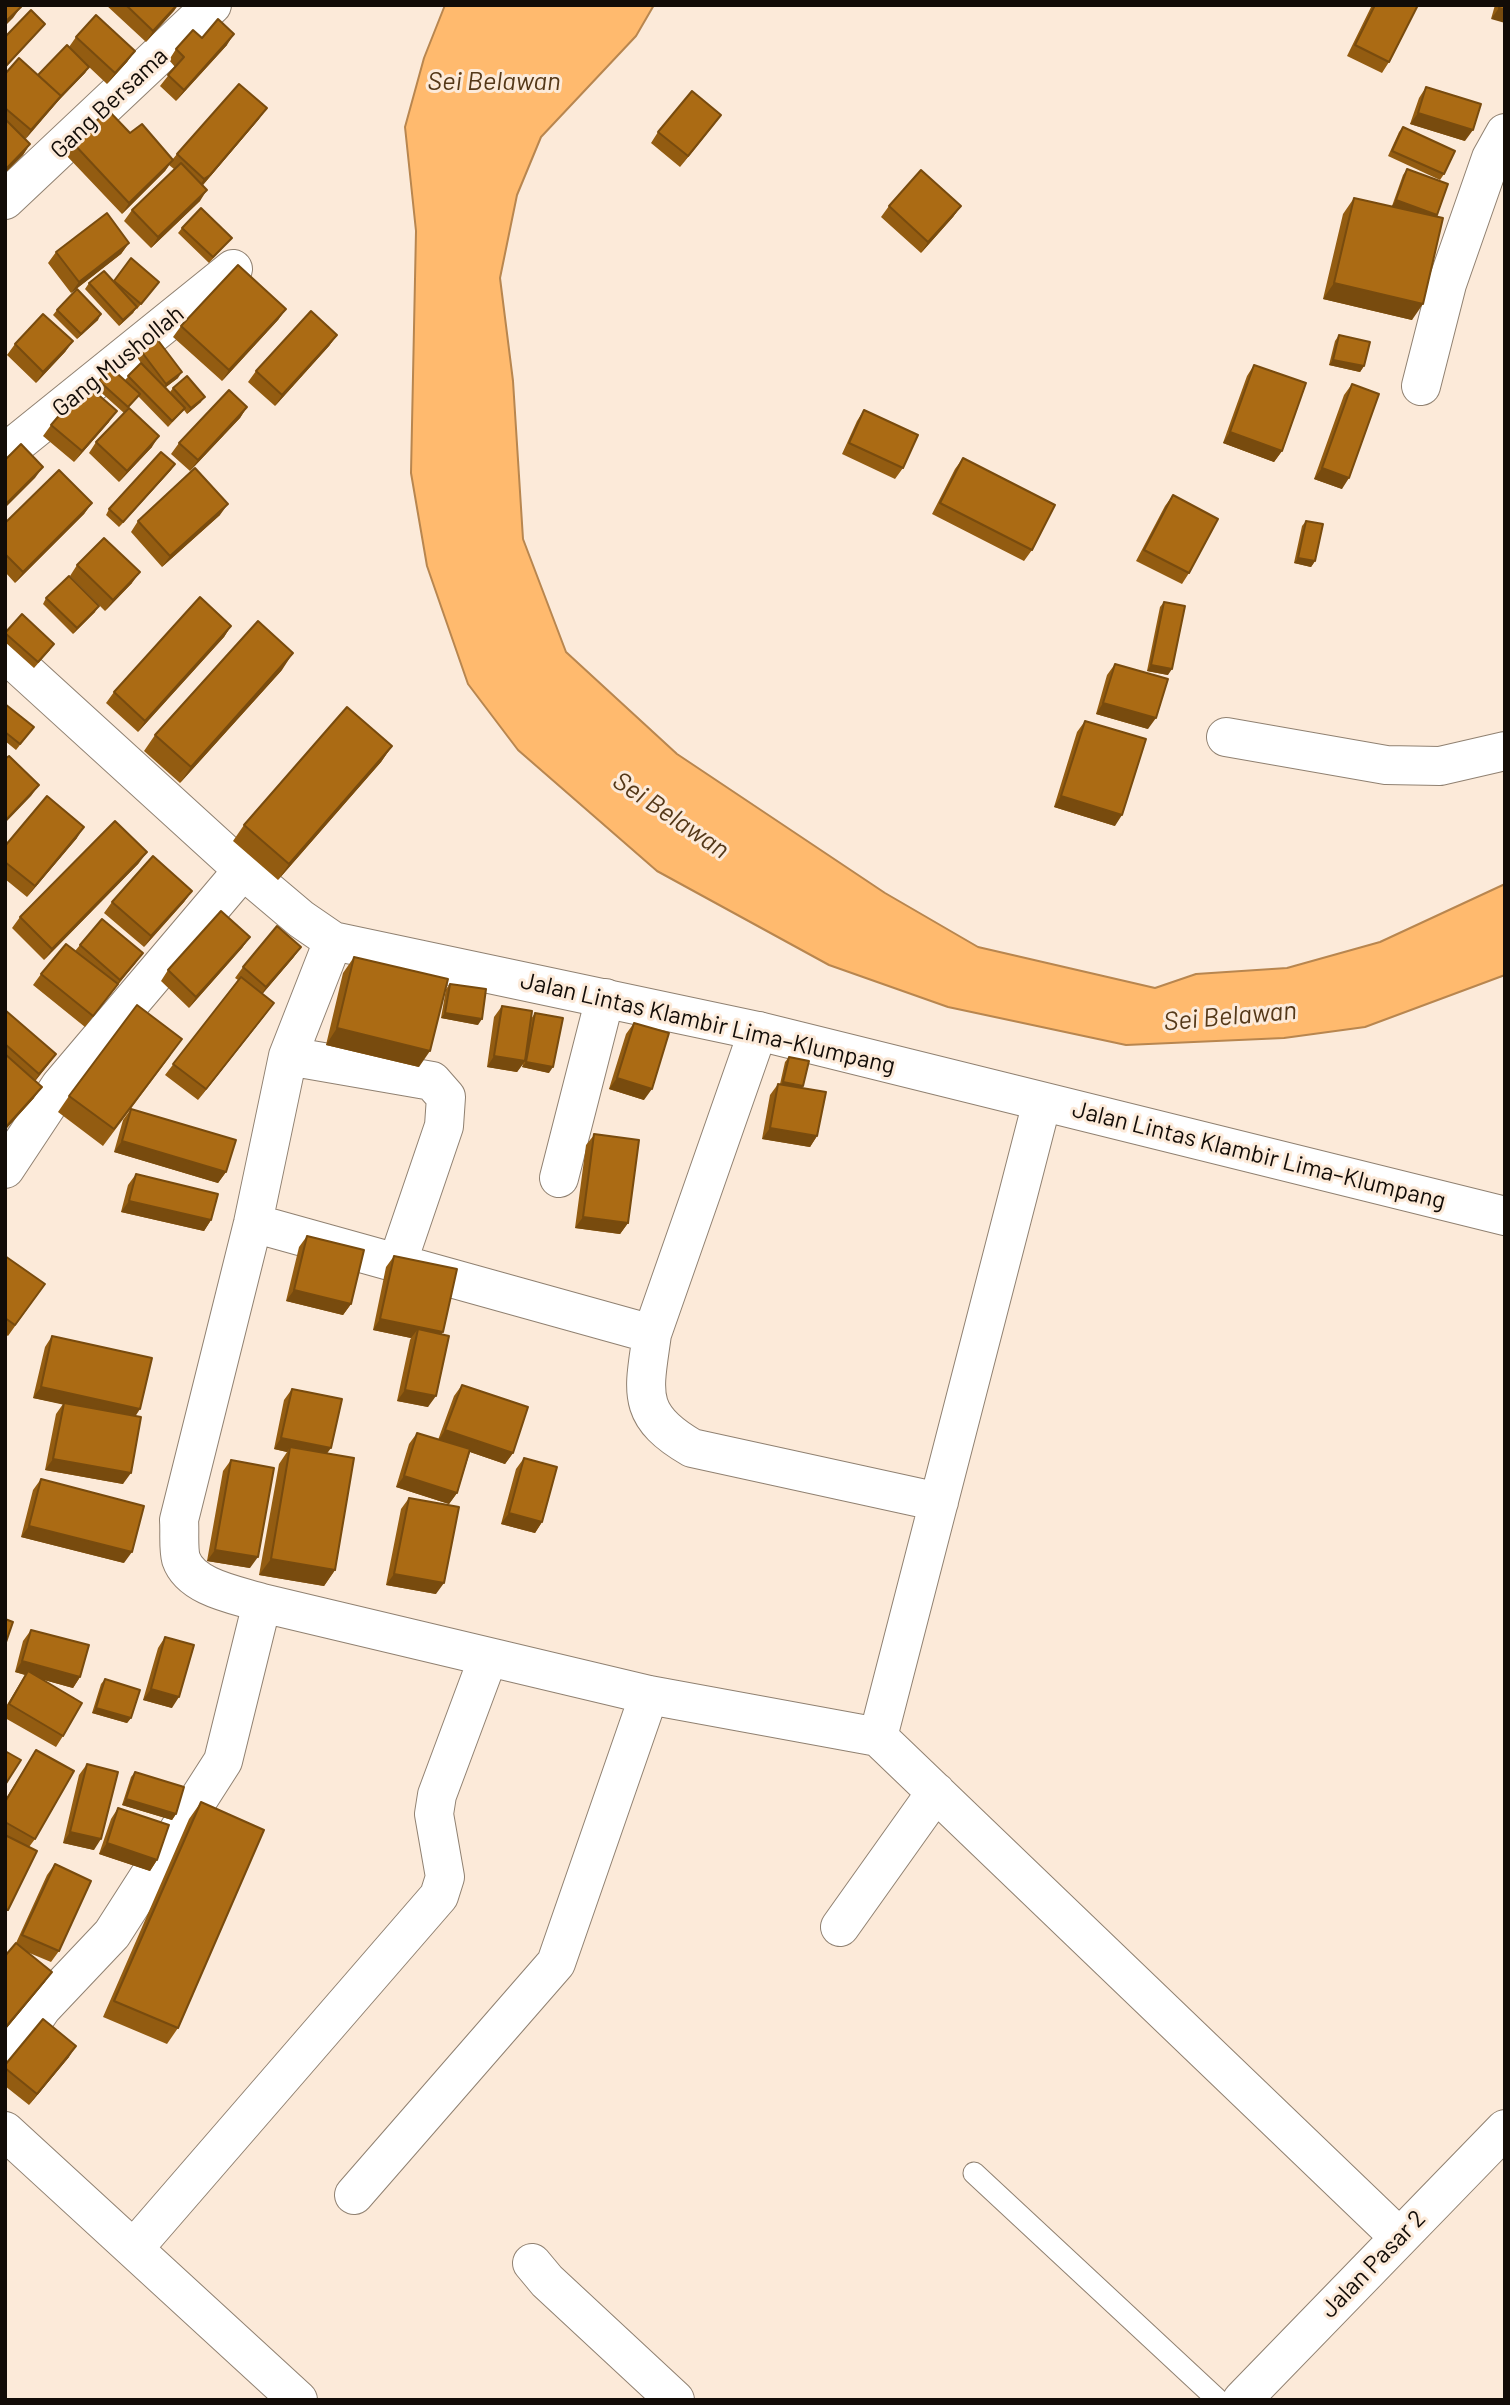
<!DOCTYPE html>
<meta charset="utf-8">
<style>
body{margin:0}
#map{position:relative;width:1510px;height:2405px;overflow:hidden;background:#fcead9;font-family:Barlow,sans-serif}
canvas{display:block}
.frame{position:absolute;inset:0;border:7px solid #120c07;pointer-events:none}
</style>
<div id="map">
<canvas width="1510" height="2405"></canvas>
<div class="frame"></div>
</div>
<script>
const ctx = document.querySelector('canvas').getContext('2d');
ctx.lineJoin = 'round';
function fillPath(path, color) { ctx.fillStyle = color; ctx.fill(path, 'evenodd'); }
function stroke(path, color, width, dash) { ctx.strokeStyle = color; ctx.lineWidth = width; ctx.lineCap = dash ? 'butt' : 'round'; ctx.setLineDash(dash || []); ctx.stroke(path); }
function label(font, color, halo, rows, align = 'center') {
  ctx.font = font + ' Barlow,sans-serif'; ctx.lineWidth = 6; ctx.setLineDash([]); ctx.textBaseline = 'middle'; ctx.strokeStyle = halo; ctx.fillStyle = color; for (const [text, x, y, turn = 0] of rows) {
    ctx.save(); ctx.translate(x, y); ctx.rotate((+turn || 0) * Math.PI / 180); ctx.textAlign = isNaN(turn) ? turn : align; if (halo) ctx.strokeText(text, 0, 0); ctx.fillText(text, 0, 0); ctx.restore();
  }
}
const water = new Path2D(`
 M445,5H654L636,36L541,137L517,195L500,278L513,381L523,539L566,652L677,754L885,893L978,947L1155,988L1196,974L1287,968L1380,942L1505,884V975L1365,1027L1284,1038L1126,1045L948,1007L829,965L657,871L518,750L468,684L427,566L411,473L416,231L405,127L424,58Z`);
const lane = new Path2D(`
 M974,2173L1218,2400`);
const street = new Path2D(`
 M5,200L212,5
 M1421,386L1447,284L1491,158L1505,133
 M5,453L233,269
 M1226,737L1386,765L1440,766L1505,751
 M333,941L288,1056L253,1223L179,1520C180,1532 178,1548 181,1559C191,1588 237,1595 262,1603L649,1695L878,1737L1399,2237
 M758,1031L652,1334C644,1392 635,1415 692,1448L939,1502
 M288,1056L432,1081L446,1097L444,1126L397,1264
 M5,1169L60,1086L243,870
 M559,1178L605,998
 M253,1223L652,1334
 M878,1737L1042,1102
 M840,1927L936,1792
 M5,2062L42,2008L112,1934L223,1761L262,1603
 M5,2131L298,2400
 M354,2195L556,1963L649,1695
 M135,2247L439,1896L445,1877L434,1814L437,1795L488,1658
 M532,2263L547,2281L675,2400
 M1242,2400L1505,2129`);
const primary = new Path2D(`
 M5,653L243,870L301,919L333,941L758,1031L1505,1216`);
const wall = new Path2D(`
 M106,5H178L146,42Z
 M1372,5H1418L1389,62L1382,73L1347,56Z
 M1495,5H1505L1491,19Z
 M76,37L135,51L127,62L107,84L89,67L85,73L59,100L25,139L30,144L23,155L5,173V74L38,75L69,47Z
 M202,38L227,45L176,101L160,86L175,67L169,60L176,49Z
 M1426,87L1465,141L1410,124L1419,98Z
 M721,115L680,167L651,143L658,132Z
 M259,119L203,185L200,201L151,248L124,221L132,210L174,169L169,165L165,171L122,214L65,154L73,143L130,133L172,160L177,154Z
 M1403,127L1444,174L1440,180L1388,156L1399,132Z
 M1407,169L1436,217L1412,320L1323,299L1343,214L1354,198L1401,209L1392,206L1403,175Z
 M889,206H961L953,217L921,253L881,217Z
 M182,228L232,238L209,263L178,233Z
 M129,243L121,254L71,293L48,263L56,252Z
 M113,281L159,282L137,309L136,308L133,313L119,326L85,289L89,283Z
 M286,309L278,320L222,381L173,337L181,326Z
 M57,310L98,320L77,339L53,315Z
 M337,335L329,346L275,406L248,382L256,371Z
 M1339,335L1364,366L1360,372L1329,365L1335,341Z
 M73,341L65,352L36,383L7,355L15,344Z
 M141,351L178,378L166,387L170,392L173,388L201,402L187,414L184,410L168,427L138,396L124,413L95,387L99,381L125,380L141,363L137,357Z
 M1254,365L1282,451L1274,462L1223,443L1247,376Z
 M1352,384L1342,489L1314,479L1344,395Z
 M247,407L240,418L190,471L171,454L179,443Z
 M864,410L903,468L895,479L842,454L857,421Z
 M109,422L74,462L43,436L51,425Z
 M96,442L152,447L119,482L89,453Z
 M963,458L1032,550L1024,561L932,514L955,469Z
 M171,470L119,527L106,515L109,509Z
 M1173,495L1189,573L1182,584L1136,561L1165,506Z
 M92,503L84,514L15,583L5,572V523Z
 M220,515L162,567L131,532L138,521Z
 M1306,521L1315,561L1311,567L1294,563L1302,526Z
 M77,565L132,583L105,611L70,576Z
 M46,598L95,612L73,634L43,604Z
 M1164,602L1168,675L1147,671L1160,607Z
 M231,626L224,637L138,732L106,703L114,692Z
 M5,633L50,650L34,668L5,642Z
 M1115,664L1148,729L1096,714L1107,675Z
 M282,670L180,783L144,751L155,735Z
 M5,704L34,727L16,750L5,741Z
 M1085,721L1115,826L1054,807L1077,732Z
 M392,746L381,762L278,880L233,841L244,825Z
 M77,838L27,897L5,879V846Z
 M139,863L44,960L12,928L20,917Z
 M192,891L184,902L144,947L104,913L112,902Z
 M250,937L242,948L189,1008L161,981L168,970Z
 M80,945L143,953L85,1027L33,985L41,974L75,951Z
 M301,947L293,958L262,994L266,1014L198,1100L165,1075L238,980L235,978L243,967Z
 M354,957L419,1067L326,1045L343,973Z
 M450,984L478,1025L441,1018L446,989Z
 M502,1006L531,1019L535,1013L549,1073L522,1067L523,1064L517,1072L487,1067L494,1017Z
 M5,1010L56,1054L35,1081L34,1098L5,1130Z
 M634,1023L644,1100L609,1089L626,1034Z
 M171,1055L103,1146L58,1112L69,1096Z
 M789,1057L801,1088L817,1136L810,1147L762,1139L770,1095L778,1084H780L785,1062Z
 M131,1109L226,1172L218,1183L114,1152L123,1120Z
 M594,1135L628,1223L620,1234L575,1228L586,1145Z
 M136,1174L211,1220L204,1231L121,1212L128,1185Z
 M307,1236L351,1304L343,1315L286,1301L299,1247Z
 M5,1256L45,1284L8,1336L5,1334Z
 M394,1256L441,1334L428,1407L397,1401L410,1340L411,1338L373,1330L386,1267Z
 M52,1336L135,1416L123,1484L45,1470L56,1414L63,1404L33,1398L45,1347Z
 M462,1385L513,1453L505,1464L470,1452L457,1493L449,1504L396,1487L409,1444L417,1433L438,1440L454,1396Z
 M292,1389L327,1454L335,1570L324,1586L259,1575L279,1464L287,1452L274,1449L284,1400Z
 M524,1458L542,1522L535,1533L501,1524L516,1469Z
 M231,1460L250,1568L207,1561L223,1471Z
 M41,1479L124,1563L21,1537L33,1490Z
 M409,1498L436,1594L386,1585L401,1509Z
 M31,1630L80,1677L73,1688L41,1679L63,1736L56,1747L5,1718V1708L25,1675L15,1672L23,1641Z
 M165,1637L172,1708L143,1700L158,1648Z
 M105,1679L131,1718L127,1723L92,1713L101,1684Z
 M36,1750L35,1839L29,1847L8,1910L5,1914V1800Z
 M87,1764L94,1850L63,1843L79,1775Z
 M135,1772L176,1814L172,1820L122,1805L131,1777Z
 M201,1802L178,2028L167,2044L103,2017L189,1819Z
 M118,1808L157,1860L150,1871L99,1854L111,1819Z
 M55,1864L59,1951L51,1962L27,1952L52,1972L44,1983L5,2030V1956L16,1943L47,1875Z
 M69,2057L29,2105L5,2086V2065Z`);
const shadedWall = new Path2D(`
 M177,5H178L174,11L146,42L153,31Z
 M21,7L13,18L5,26V22Z
 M1499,8L1505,10V23L1491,19Z
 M45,24L41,29L5,68V67Z
 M234,34L227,45L176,101L184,90Z
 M135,51L127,62L107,84L115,73Z
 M89,67L85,73L59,100L24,141L31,130L60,97Z
 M267,108L259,119L202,186L197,190L204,179Z
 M1418,113L1473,130L1465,141L1410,124Z
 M721,115L713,126L680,167L688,156Z
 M30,144L23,155L5,173V170Z
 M173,160L165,171L122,214L129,203Z
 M207,190L200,201L151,248L158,237Z
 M1396,200L1437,215L1433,220L1392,206Z
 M961,206L953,217L921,253L928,242Z
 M129,243L121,254L71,293L79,282Z
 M1334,283L1423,304L1412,320L1323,299Z
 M137,307L133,313L119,326L123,320Z
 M286,309L278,320L222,381L229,370Z
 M101,314L98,320L77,339L81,334Z
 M337,335L329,346L275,406L282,395Z
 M73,341L65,352L36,383L43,372Z
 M1333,360L1364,366L1360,372L1329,365Z
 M182,372L178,378L162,390L166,384Z
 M205,397L201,402L187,414L191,408Z
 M247,407L240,418L190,471L198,460Z
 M117,411L109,422L74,462L82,451Z
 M1230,432L1282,451L1274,462L1223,443Z
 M159,436L152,447L119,482L127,471Z
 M175,464L171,470L119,527L123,522Z
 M43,467L35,478L5,508V505Z
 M1322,468L1349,478L1342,489L1314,479Z
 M92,503L84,514L15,583L23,572Z
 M228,504L220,515L162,567L170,556Z
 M1298,558L1315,561L1311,567L1294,563Z
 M140,572L132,583L105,611L113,600Z
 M99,606L95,612L73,634L77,628Z
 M231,626L224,637L138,732L145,721Z
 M293,653L282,670L180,783L191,767Z
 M1151,665L1172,669L1168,675L1147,671Z
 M1103,703L1156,718L1148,729L1096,714Z
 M392,746L381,762L278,880L289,864Z
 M39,785L31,796L5,823V821Z
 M1061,796L1122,815L1115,826L1054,807Z
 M84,827L77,838L27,897L35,886Z
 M147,852L139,863L44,960L52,949Z
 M192,891L184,902L144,947L151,936Z
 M250,937L242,948L189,1008L196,997Z
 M301,947L293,958L259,998L266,987Z
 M143,953L135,964L112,991L120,980Z
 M274,1003L266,1014L198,1100L206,1089Z
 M445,1013L482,1019L478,1025L441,1018Z
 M337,1028L430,1051L419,1067L326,1045Z
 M56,1054L48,1065L32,1085L39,1074Z
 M494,1056L525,1061L517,1072L487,1067Z
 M526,1062L553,1067L549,1073L522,1067Z
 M617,1078L652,1089L644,1100L609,1089Z
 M783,1082L803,1086L799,1092L779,1087Z
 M42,1087L34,1098L5,1130V1128Z
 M770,1128L817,1136L810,1147L762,1139Z
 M122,1141L226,1172L218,1183L114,1152Z
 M129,1201L211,1220L204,1231L121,1212Z
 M583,1217L628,1223L620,1234L575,1228Z
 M294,1290L351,1304L343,1315L286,1301Z
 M380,1319L443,1332L435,1343L418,1329L411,1338L373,1330Z
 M41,1387L140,1409L133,1420L33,1398Z
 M405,1390L436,1396L428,1407L397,1401Z
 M445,1430L513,1453L505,1464L438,1441Z
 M281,1438L331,1448L323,1459L290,1447L287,1452L274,1449Z
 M53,1459L131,1473L123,1484L45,1470Z
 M404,1476L457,1493L449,1504L396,1487Z
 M509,1513L542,1522L535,1533L501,1524Z
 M29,1526L132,1552L124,1563L21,1537Z
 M215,1550L258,1557L250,1568L207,1561Z
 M271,1559L335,1570L324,1586L259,1575Z
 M394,1574L444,1583L436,1594L386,1585Z
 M22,1661L80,1677L73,1688L15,1672Z
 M151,1689L179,1697L172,1708L143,1700Z
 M96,1708L131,1718L127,1723L92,1713Z
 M126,1799L176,1814L172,1820L122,1805Z
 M70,1832L101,1839L94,1850L63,1843Z
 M107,1843L157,1860L150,1871L99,1854Z
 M52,1972L44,1983L5,2030V2028Z
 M76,2046L69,2057L29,2105L37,2094Z`);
const building = new Path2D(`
 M5,5H19L21,7L5,22Z
 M126,5H177L153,31Z
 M1375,5H1418L1389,62L1355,45Z
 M1500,5H1505V10L1499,8Z
 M31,10L45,24L5,67V37Z
 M96,15L135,51L115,73L76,37Z
 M218,19L234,34L184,90L168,75L184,57L176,49L193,30L202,38Z
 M67,45L89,67L61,96L38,75Z
 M19,58L61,96L31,130L5,108V74Z
 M239,84L267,108L210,175L204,179L177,154Z
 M1426,87L1481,104L1473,130L1418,113Z
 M692,91L721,115L688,156L658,132Z
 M108,110L130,133L142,124L173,160L129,203L73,143Z
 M5,119L30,144L5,170Z
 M1403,127L1455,151L1444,174L1392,151Z
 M181,163L207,190L158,237L132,210Z
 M1407,169L1448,184L1437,215L1396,200Z
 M921,170L961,206L928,242L889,206Z
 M1354,198L1443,218L1423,304L1334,283Z
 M201,208L232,238L213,257L182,228Z
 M107,213L129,243L79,282L56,252Z
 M131,258L159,282L141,304L114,281Z
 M238,265L286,309L229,370L181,326Z
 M104,271L137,307L123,320L89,283Z
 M77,289L101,314L81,334L57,310Z
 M311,311L337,335L282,395L256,371Z
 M43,314L73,341L43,372L15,344Z
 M1339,335L1370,342L1364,366L1333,360Z
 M157,339L182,372L166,384L141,351Z
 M141,363L185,408L172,421L128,376Z
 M1254,365L1306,383L1282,451L1230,432Z
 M111,368L140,394L128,407L99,381Z
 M187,376L205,397L191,408L173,388Z
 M86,384L117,411L82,451L51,425Z
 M1352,384L1379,394L1349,478L1322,468Z
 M229,390L247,407L198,460L179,443Z
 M129,408L159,436L127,471L96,442Z
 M864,410L918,435L903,468L849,443Z
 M21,444L43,467L5,505V460Z
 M161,452L175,464L123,522L109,509Z
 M963,458L1055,505L1032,550L940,503Z
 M195,468L228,504L170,556L138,521Z
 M59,470L92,503L23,572L5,554V523Z
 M1173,495L1218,519L1189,573L1144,550Z
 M1306,521L1323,524L1315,561L1298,558Z
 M104,538L140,572L113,600L77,565Z
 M69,576L99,606L77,628L46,598Z
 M200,597L231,626L145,721L114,692Z
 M1164,602L1185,606L1172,669L1151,665Z
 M22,614L54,644L38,662L5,633Z
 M258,621L293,653L191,767L155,735Z
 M1115,664L1168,679L1156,718L1103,703Z
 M5,704L34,727L20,744L5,732Z
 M347,707L392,746L289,864L244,825Z
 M1085,721L1146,739L1122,815L1061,796Z
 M9,756L39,785L5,821V759Z
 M47,796L84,827L35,886L5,862V846Z
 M115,821L147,852L52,949L20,917Z
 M153,856L192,891L151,936L112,902Z
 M221,911L250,937L196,997L168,970Z
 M102,919L143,953L120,980L80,945Z
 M277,926L301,947L266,987L243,967Z
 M66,944L118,984L93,1016L41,974Z
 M354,957L448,979L430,1051L337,1028Z
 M241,977L274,1003L206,1089L173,1064Z
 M450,984L486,989L482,1019L445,1013Z
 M137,1005L182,1039L114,1129L69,1096Z
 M502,1006L532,1011L525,1061L494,1056Z
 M5,1010L56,1054L39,1074L5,1044Z
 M535,1013L563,1018L553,1067L526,1062Z
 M634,1023L669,1033L652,1089L617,1078Z
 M5,1054L42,1087L5,1128Z
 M789,1057L809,1061L803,1086L783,1082Z
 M778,1084L826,1092L817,1136L770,1128Z
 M131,1109L236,1140L226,1172L122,1141Z
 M594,1134L639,1140L628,1223L583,1217Z
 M136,1174L218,1194L211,1220L129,1201Z
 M307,1236L364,1250L351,1304L294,1290Z
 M5,1256L45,1284L15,1325L5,1318Z
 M394,1256L457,1269L443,1332L380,1319Z
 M418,1329L449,1336L436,1396L405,1390Z
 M52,1336L152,1358L140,1409L41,1387Z
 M462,1385L528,1407L513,1453L445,1430Z
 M292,1389L342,1399L331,1448L281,1438Z
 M64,1403L141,1417L131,1473L53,1459Z
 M417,1433L470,1449L457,1493L404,1476Z
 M290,1447L354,1458L335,1570L271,1559Z
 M524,1458L557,1467L542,1522L509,1513Z
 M231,1460L274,1468L258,1557L215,1550Z
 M41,1479L144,1506L132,1552L29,1526Z
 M409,1498L459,1507L444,1583L394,1574Z
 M5,1619L13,1622L5,1645Z
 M31,1630L89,1645L80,1677L22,1661Z
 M165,1637L194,1645L179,1697L151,1689Z
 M28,1671L82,1703L63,1736L9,1704Z
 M105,1679L140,1690L131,1718L96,1708Z
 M36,1750L74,1771L35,1839L5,1822V1802Z
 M5,1751L21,1760L5,1785Z
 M87,1764L118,1772L101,1839L70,1832Z
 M135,1772L184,1787L176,1814L126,1799Z
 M201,1802L264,1830L178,2028L114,2001Z
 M118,1808L169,1825L157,1860L107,1843Z
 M5,1835L37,1851L8,1910L5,1909Z
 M55,1864L91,1881L59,1951L22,1935Z
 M16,1943L52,1972L5,2028V1956Z
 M43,2019L76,2046L37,2094L5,2068V2065Z`);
const streetNames = [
 ["Gang Bersama",109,103,-43],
 ["Gang Mushollah",118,361,-39],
 ["Jalan Lintas Klambir Lima–Klumpang",708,1023,13],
 ["Jalan Lintas Klambir Lima–Klumpang",1259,1155,14],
 ["Jalan Pasar 2",1373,2264,-46]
];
const waterNames = [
 ["Sei Belawan",494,81],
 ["Sei Belawan",671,815,34],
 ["Sei Belawan",1230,1016,-5]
];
fillPath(water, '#ffba6e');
stroke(water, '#b8864f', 2);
stroke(lane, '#908171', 23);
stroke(street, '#908171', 40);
stroke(primary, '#908171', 40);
stroke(lane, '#fff', 21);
stroke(street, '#fff', 38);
stroke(primary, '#fff', 38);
fillPath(wall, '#935c11');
fillPath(shadedWall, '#784b0e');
fillPath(building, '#ab6b14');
stroke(building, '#784b0e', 2);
label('24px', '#120c07', '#fcead9', streetNames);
label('italic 26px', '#543818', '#fcead9', waterNames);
</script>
